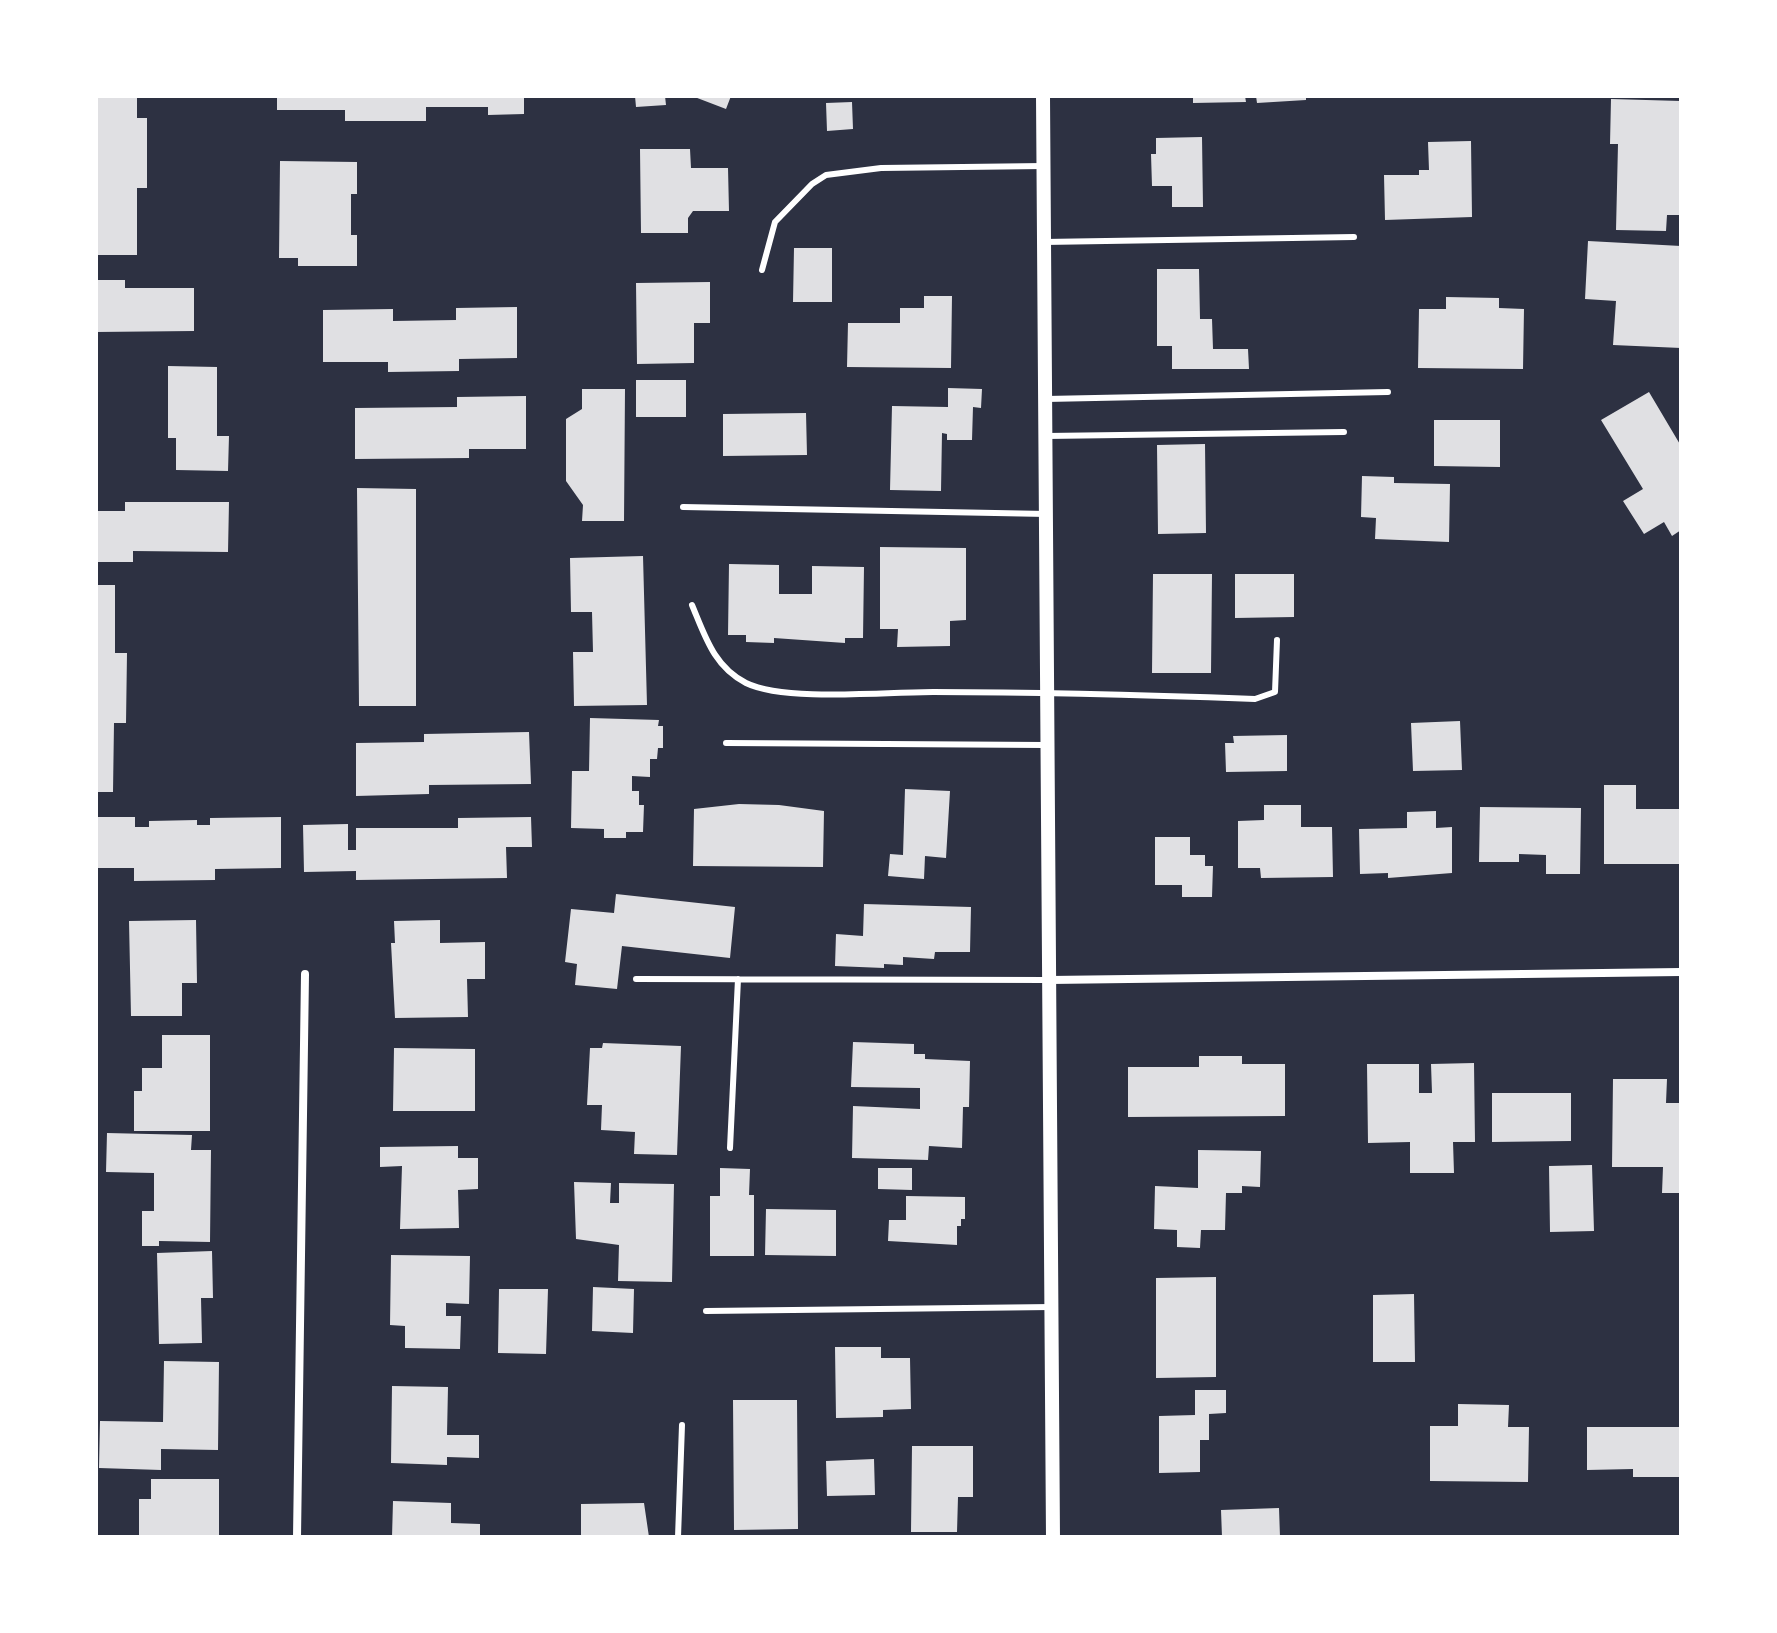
<!DOCTYPE html>
<style>
body{margin:0}
#map{position:relative;width:1777px;height:1633px;overflow:hidden;background:#2d3142;font-family:Lato,sans-serif}
canvas{display:block}
.frame{position:absolute;inset:0;border:98px solid #fff;pointer-events:none}
</style>
<div id="map">
<canvas width="1777" height="1633"></canvas>
<div class="frame"></div>
</div>
<script>
const ctx = document.querySelector('canvas').getContext('2d');
ctx.lineJoin = 'round';
function fillPath(path, color) { ctx.fillStyle = color; ctx.fill(path, 'evenodd'); }
function stroke(path, color, width, dash) { ctx.strokeStyle = color; ctx.lineWidth = width; ctx.lineCap = dash ? 'butt' : 'round'; ctx.setLineDash(dash || []); ctx.stroke(path); }
const building = new Path2D(`
 M96,96H137V118H147V188H137V255H96Z
 M277,96H524V114L488,115V107H426V121H345V110H277Z
 M635,96H665L666,105L636,107Z
 M692,96H731L726,109Z
 M1193,96H1245L1246,102L1193,103Z
 M1256,96H1306V100L1257,103Z
 M1611,99L1681,101V215H1667L1666,231L1616,230L1618,144H1610Z
 M852,102L853,129L827,131L826,103Z
 M1202,137L1203,207H1172V186H1152L1151,154H1156V138Z
 M1471,141L1472,217L1385,220L1384,175H1419V170H1429L1428,142Z
 M640,149H690L691,168H728L729,211H693L688,218V233H641Z
 M280,161L357,162V194H351V235H357V266H298V258H279Z
 M1588,241L1681,246V348L1613,345L1616,301L1585,299Z
 M794,248H832V302H793Z
 M1157,269H1199L1200,319H1212L1213,349H1248L1249,369H1172V346H1157Z
 M96,280H125V288H194V331L96,332Z
 M710,282V323H694V363L637,364L636,283Z
 M924,296H952L951,368L847,367L848,323H900V308H924Z
 M1446,297L1499,298V308L1524,309L1523,369L1418,368L1419,309H1446Z
 M517,307V358L459,359V371L388,372V362H323V310L393,309V321L456,320V308Z
 M168,366L217,367V436H229L228,471L176,470V438H168Z
 M636,380H686V417H636Z
 M948,388L982,389L981,408L973,407L972,440H947V434L942,433L941,491L890,490L892,406L948,407Z
 M582,389H625L624,521H582L583,505L566,481V419L582,409Z
 M1649,392L1681,446V530L1672,536L1664,522L1644,534L1623,501L1643,489L1601,420Z
 M526,396V449H469V458L355,459V408L457,407V397Z
 M806,413L807,455L723,456V414Z
 M1434,420H1500V467L1434,466Z
 M1205,444L1206,533L1158,534L1157,445Z
 M1362,476L1394,477V483L1450,484L1449,542L1375,539L1376,518L1361,517Z
 M357,488L416,489V706H359Z
 M125,502H229L228,552L133,551V562H96V511H125Z
 M880,547L966,548V620L950,621V646L897,647L898,629H880Z
 M643,556L647,705L574,706L573,652H593L592,612H571L570,558Z
 M729,564L779,565V594H812V566L864,567L863,638H845V643L774,638V643L746,642V635H728Z
 M1153,574H1212L1211,673H1152Z
 M1235,574H1294V617L1235,618Z
 M96,585H115V653H127L126,723H114L113,792H96Z
 M590,718L659,720L658,726H663V748H658L657,759H650V777L632,776V791H639V805H644L643,832H626V838H604V829L571,828L572,771H589Z
 M1460,721L1462,770L1413,771L1411,723Z
 M529,732L531,784L429,785V794L356,796V743L424,742V734Z
 M1287,735V771L1226,772L1225,743H1234L1233,736Z
 M1604,785H1636V809H1681V864H1604Z
 M905,789L950,791L946,858L925,856L924,879L888,876L890,854L903,855Z
 M739,804L779,805L824,811L823,867L693,866L694,809Z
 M1264,805H1301V827H1332L1333,877L1261,878L1260,868H1238V821L1264,820Z
 M1480,807L1581,808L1580,874H1546V855L1519,854V862H1479Z
 M1436,811V828L1452,827V873L1388,878V873L1360,874L1359,829L1407,828V812Z
 M96,817H135V827H149V821L197,820V825H210V818L281,817V868L215,869V880L134,881V868H96Z
 M531,817L532,847H506L507,878L356,880V871L304,872L303,825L348,824V850H356V828H458V818Z
 M1155,837H1190V855H1205V866H1213L1212,897H1182V885H1155Z
 M616,894L735,907L730,958L622,946L617,989L575,985L577,964L565,962L571,909L614,913Z
 M864,904L971,907L970,952H935L934,959L903,957V965L884,964V968L835,966L836,934L863,936Z
 M196,920L197,983H182V1016H131L129,921Z
 M440,920V943L485,942V979H467L468,1017L395,1018L391,943H395L394,921Z
 M162,1035H210V1131H134V1091H142V1068H162Z
 M853,1042L914,1044V1054H925V1059L970,1061L969,1107H963L962,1148L929,1146L928,1160L852,1158L853,1106L920,1109V1088L851,1087Z
 M603,1043L681,1046L677,1155L634,1154L635,1132L601,1130L602,1105H587L590,1048H602Z
 M394,1048L475,1049V1111H393Z
 M1199,1056H1242V1064H1285V1116L1128,1117V1067H1199Z
 M1474,1063L1475,1142H1453L1454,1173H1410V1142L1368,1143L1367,1064H1419V1093H1432L1431,1064Z
 M1613,1079H1667L1666,1103H1681V1193H1662L1663,1167H1612Z
 M1492,1093H1571V1141L1492,1142Z
 M107,1133L192,1135L191,1150H211L210,1242L159,1241V1246H142V1211H154V1173L106,1172Z
 M458,1146V1158H478V1189L458,1190L459,1228L400,1229L402,1166L380,1167V1147Z
 M1198,1150L1261,1151L1260,1187L1242,1186V1193H1226L1225,1230H1201L1200,1248L1177,1247V1230L1154,1229L1155,1186L1198,1188Z
 M1592,1165L1594,1231L1550,1232L1549,1166Z
 M720,1168L750,1169L749,1195H754V1256H710V1196H720Z
 M878,1168H912V1190L878,1189Z
 M574,1182L611,1183L610,1203H619V1183L674,1184L672,1282L618,1281L619,1245L576,1239Z
 M906,1196L965,1197V1219H961V1226H957V1245L888,1241L889,1220H906Z
 M766,1209L836,1210V1256L765,1255Z
 M212,1251L213,1298H201L202,1343L159,1344L157,1253Z
 M391,1255L470,1256L469,1304L446,1303V1316H461L460,1349L405,1348V1326L390,1325Z
 M1216,1277V1377L1156,1378V1278Z
 M593,1287L634,1289L633,1333L592,1331Z
 M499,1289H548L546,1354L498,1353Z
 M1414,1294L1415,1362H1373V1295Z
 M835,1347H881V1358H910L911,1409L883,1410V1417L836,1418Z
 M164,1361L219,1362L218,1450L161,1449V1470L99,1468L100,1421L163,1422Z
 M392,1386L448,1387L447,1435H479V1458L447,1457V1465L391,1463Z
 M1195,1390H1226V1413L1209,1414V1440H1200V1472L1159,1473V1416L1195,1415Z
 M733,1400H797L798,1529L734,1530Z
 M1458,1404L1509,1405L1508,1427H1529L1528,1482L1430,1481V1426H1458Z
 M1587,1427H1681V1477H1633V1469L1587,1470Z
 M912,1446H973V1497H958L957,1532H911Z
 M874,1459L875,1495L827,1496L826,1461Z
 M151,1479H219V1537H139V1499H151Z
 M393,1501L451,1503V1523L480,1524V1537H392Z
 M644,1503L649,1537H581V1504Z
 M1279,1508L1280,1537H1222L1221,1510Z`);
const service = new Path2D(`
 M1044,242L1354,237
 M762,270L775,222L812,184L826,175L881,168L1044,166
 M1046,399L1388,392
 M1046,436L1344,432
 M683,507L1047,514
 M692,605C705,636 714,667 746,683C785,702 887,692 933,692C1040,692 1147,695 1255,699L1275,692L1277,640
 M726,743L1045,745
 M636,979L1047,980
 M730,1148L738,979
 M706,1311L1052,1307
 M678,1537L682,1425`);
const minor = new Path2D(`
 M1050,980L1681,972
 M297,1537L305,974`);
const tertiary = new Path2D(`
 M1043,96L1053,1537`);
fillPath(building, '#e0e0e3');
stroke(service, '#fff', 6);
stroke(minor, '#fff', 8);
stroke(tertiary, '#fff', 14);
</script>
